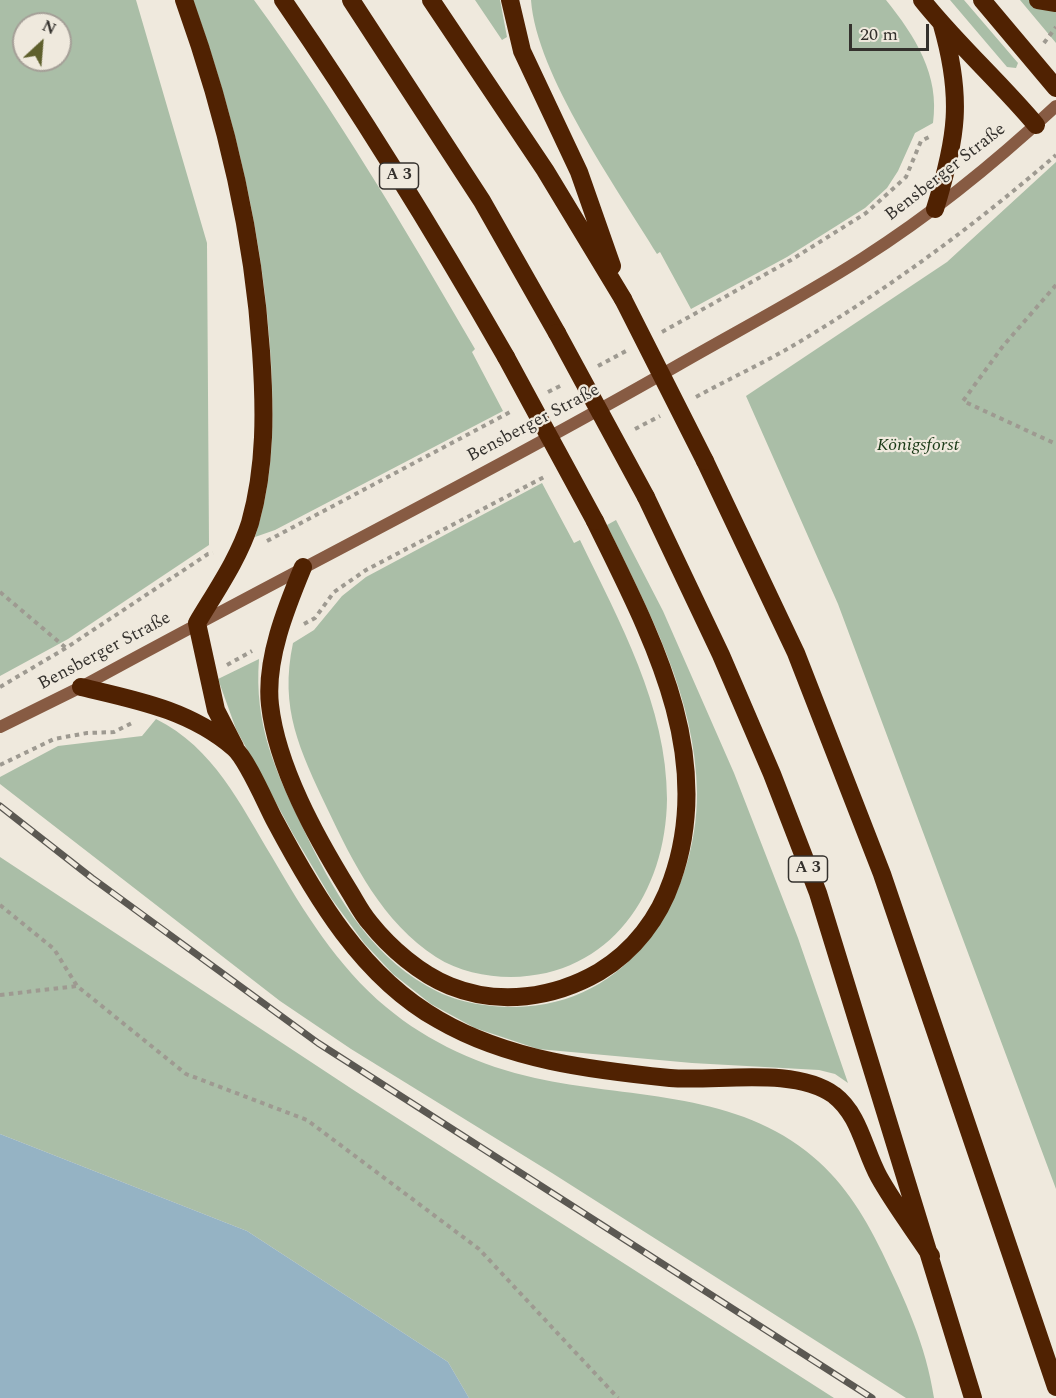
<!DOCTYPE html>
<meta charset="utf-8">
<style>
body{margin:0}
#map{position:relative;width:1056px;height:1398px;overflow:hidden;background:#efe9dd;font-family:Spectral,serif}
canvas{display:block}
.north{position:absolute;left:12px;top:12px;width:60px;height:60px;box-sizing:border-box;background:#efe9dd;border:2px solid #a49f97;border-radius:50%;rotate:26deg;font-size:16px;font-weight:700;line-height:24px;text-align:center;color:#34312d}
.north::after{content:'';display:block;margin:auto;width:21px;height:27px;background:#5e5f2c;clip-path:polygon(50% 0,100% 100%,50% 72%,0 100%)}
.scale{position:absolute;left:849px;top:24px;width:80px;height:27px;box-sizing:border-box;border:3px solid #34312d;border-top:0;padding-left:8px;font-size:18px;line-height:21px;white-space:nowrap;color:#34312d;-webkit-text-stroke:4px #efe9dd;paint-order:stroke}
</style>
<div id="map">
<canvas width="1056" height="1398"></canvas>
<div class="north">N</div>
<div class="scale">20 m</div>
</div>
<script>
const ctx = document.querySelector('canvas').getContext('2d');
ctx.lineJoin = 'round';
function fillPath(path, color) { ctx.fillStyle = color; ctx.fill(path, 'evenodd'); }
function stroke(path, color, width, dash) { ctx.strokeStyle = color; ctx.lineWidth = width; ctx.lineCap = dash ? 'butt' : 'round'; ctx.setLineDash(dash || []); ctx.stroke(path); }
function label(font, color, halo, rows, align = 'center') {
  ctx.font = font + ' Spectral,serif'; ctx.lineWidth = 4.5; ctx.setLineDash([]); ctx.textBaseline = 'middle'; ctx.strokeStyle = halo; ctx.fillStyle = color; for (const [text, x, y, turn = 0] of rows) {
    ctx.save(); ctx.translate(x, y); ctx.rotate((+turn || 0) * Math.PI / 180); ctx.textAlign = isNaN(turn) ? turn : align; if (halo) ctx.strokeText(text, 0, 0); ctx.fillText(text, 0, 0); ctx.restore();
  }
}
const green = new Path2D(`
 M0,0H136L207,243L209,545L68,639L0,676ZM24,24H60V60H24Z
 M193,0H254C336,112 406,230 475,349L472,352L503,411L275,530L255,537C274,478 274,423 271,362C264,238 235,117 193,0Z
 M475,0H500L507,37L502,40Z
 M531,0H886C915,36 940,75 933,123L915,133L898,171L887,188L865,208L787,257L691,309L660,252L657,254C617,188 536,74 531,0Z
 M950,0H964L1018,63L1016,68L1007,67Z
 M1020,0H1056V43Z
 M1056,162V1189L838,604L746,396L947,262Z
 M542,483L574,543L580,540C619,621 667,706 667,799C666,892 611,976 511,977C485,977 458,971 436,957C383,923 353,863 327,808C300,750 279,709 293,643L314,630L342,596L366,577Z
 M616,520L663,611L734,773L798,938L848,1083L835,1074L819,1070L692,1063L538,1049L475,1028L431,1004L393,974L364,943L331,898L293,834L236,729L218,679L259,659C254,725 275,770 303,828C332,889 367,952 427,986C454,1002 485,1007 515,1007C629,1006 697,899 697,793C696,697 648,610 607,525Z
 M156,719C214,748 240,804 272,857C304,912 337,966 386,1007C429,1043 481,1066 535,1078C625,1098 730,1091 806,1151C841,1178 863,1213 882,1252C905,1300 926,1345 934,1398H906L552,1173L351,1049L280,1001L0,784V777L58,746L142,736Z
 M0,857L355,1091L834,1398H469L448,1362L247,1231L0,1134Z`);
const water = new Path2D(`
 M0,1134L247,1231L448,1362L469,1398H0Z`);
const path = new Path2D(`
 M1044,43L1056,27
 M1056,285L1003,346L963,401L1056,444
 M662,332L791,260L866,213L906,177L921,141L931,136
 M598,366L626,351
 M548,392L562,385
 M696,397C727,380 759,365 789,348C884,292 973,227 1056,155
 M635,429L660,416
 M267,541L512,411
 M0,592L66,648
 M304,624L315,618L334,592L366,570L546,476
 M227,665L252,651
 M0,687L66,648L208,554L213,553
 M0,765L54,739L87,733L114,732L134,722
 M0,905L54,949L77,986
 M0,995L77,986L186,1074L307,1120L479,1249L618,1398`);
const secondary = new Path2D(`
 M0,727L81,687C280,578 483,477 680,364C741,329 804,296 863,258C932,214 996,162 1056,106`);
const motorway = new Path2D(`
 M184,0C225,114 253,230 261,351C265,409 266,466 250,523C239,558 216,591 197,623L216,710L235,747
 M283,0C363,116 436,235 506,357
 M351,0L482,201L557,333
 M431,0L545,170L623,299
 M510,0L522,51L579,172L612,266
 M922,0C957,44 1000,82 1036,125
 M982,0L1056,88
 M1038,0L1056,3
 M935,209C957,138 963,98 942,25
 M705,461L796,653L882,874L1056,1387
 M646,497L721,655L772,774L818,893L973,1398
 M303,567C286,608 265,660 270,705C277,767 316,837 348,889C355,900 361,913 370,923C390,948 420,974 450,986C499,1006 554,998 599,972C634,951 659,918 672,880C717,753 649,632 595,521
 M81,687C136,700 190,710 234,748C247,759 266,804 275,821C315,896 362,977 439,1020C508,1060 591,1070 670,1078C717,1082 793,1066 834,1095C860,1115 864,1150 879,1177C894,1204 914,1230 931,1256`);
const rail = new Path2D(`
 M0,806L92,878L318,1043L872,1398`);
const motorwayBridge = new Path2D(`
 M623,299L705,461
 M557,333L646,497
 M506,357L595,521`);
const shields = [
 [399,176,39],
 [808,869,39]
];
const shieldNames = [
 ["A 3",399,176],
 ["A 3",808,869]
];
const streetNames = [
 ["Bensberger Straße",946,173,-38],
 ["Bensberger Straße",534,424,-28],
 ["Bensberger Straße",105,652,-28]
];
const parkNames = [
 ["Königsforst",918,446]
];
fillPath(green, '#aabea7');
fillPath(water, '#95b3c4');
stroke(path, '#9e9a91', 4, [4.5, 4.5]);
stroke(secondary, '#875b43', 12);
stroke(motorway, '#502202', 18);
stroke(rail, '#5b5852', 7);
stroke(rail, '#efe9dd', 4.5, [14]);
stroke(motorwayBridge, '#502202', 18);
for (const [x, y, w] of shields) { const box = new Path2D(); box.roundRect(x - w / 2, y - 13, w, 26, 4.5); ctx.fillStyle = '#efe9dd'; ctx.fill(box); stroke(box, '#34312d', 1.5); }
label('bold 16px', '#34312d', null, shieldNames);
label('18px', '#34312d', '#efe9dd', streetNames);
label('italic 18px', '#193915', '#efe9dd', parkNames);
</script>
